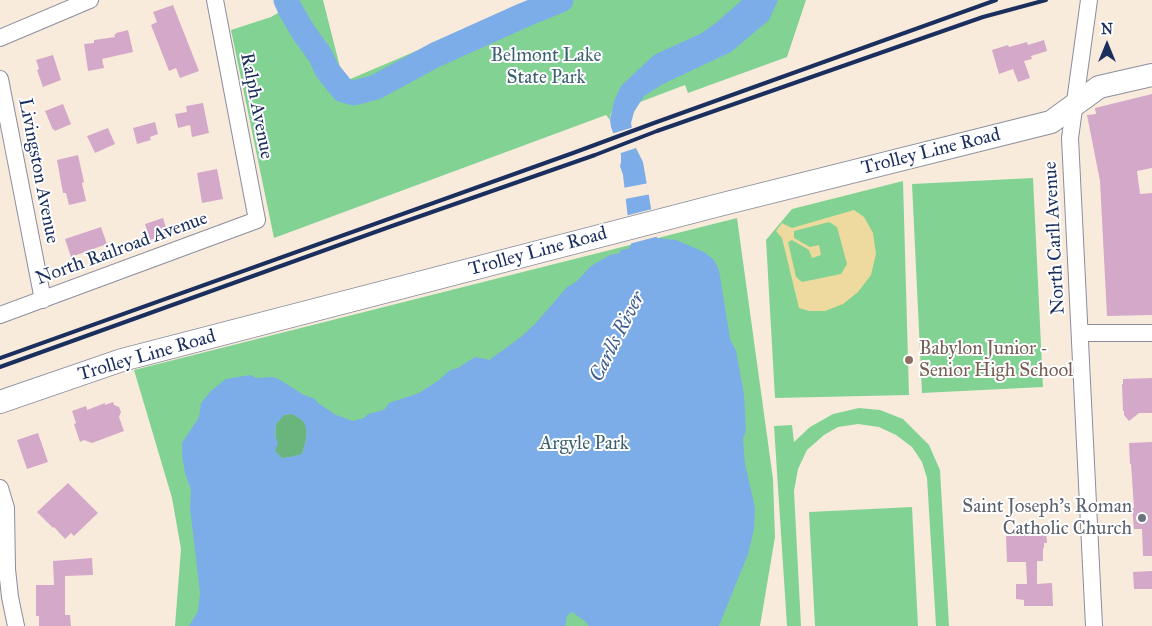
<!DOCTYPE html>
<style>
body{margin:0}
#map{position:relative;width:1152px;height:626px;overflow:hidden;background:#f9ebdc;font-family:"IM FELL Great Primer",serif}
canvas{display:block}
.north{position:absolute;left:1082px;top:20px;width:50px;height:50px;-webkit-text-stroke:4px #fff;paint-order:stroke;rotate:0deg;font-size:14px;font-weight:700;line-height:20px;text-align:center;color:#1b2f5e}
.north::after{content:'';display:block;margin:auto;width:18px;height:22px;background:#1b2f5e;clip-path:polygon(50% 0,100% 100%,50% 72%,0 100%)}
</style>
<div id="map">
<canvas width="1152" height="626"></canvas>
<div class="north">N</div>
</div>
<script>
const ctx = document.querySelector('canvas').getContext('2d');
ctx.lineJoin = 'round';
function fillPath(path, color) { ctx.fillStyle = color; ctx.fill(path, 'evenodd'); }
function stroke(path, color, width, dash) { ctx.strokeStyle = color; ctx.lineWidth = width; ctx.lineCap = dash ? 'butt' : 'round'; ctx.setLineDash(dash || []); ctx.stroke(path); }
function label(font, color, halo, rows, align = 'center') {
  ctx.font = font + ' "IM FELL Great Primer",serif'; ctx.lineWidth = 4; ctx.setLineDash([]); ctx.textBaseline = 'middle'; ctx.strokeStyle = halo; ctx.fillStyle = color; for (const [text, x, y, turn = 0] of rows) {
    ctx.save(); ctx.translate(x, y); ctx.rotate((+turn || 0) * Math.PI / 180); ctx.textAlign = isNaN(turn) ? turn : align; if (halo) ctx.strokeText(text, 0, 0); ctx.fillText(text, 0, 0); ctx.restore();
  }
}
const green = new Path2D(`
 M280,0H323L342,75L348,80L536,0H806L787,57L688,93L685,85L611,113L610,120L606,115L274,238L231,30L271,17L283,10Z
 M1033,178L1043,387L922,393L912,184Z
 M903,181L909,395L775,398L766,240L792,209Z
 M737,218L773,479L775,537L760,626H175L181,549L172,498L134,370Z
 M859,408L880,410L903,419L929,445L940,470L949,626H936L927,478L922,462L912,447L896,435L879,427L858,424L838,427L824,435L807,450L798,469L794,491L801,626H787L774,426L792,425L794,442L810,427L833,414Z
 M912,507L918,626H815L809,512Z`);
const forest = new Path2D(`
 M292,414C295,416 300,418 303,421C310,430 305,444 302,454L290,457L282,458L275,451L276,424L284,415Z`);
const sand = new Path2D(`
 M854,210L864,217L873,233L876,254L871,275L858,292L843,304L825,311H809L799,308L782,238L776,231L782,223L792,228ZM829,222L837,227L847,264L841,274L802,282L796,277L788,242L792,240L809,250L812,258L821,255L819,245L810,247L794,238V231Z`);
const water = new Path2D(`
 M742,0H778L769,20L731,52L663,84L644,96L634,112L631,123L636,148L643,162L651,208L657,238L676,240L704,252L714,260L719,270L730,339L736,351L744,394L746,431L743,439L745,464L755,508L754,529L748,554L719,626H588L586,622L572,612C564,616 568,619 565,626H189L198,611L200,593L190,508L191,490L185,473L182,455V443L199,417L201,403L212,390L226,379L237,377L251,375L256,378L273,377L280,380L304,395L315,399L318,403L336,415L353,421L364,418L368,414L380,411L385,409L389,403L419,393L439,380L450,370L458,368L470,360L476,357L489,360L506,348L522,336L536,323L567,287L576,282L591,266L610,255L620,253V250L628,249L631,245L623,175L620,166L621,162V155L611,127L610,120L614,101L621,86L654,55L702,33L717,22ZM292,414C295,416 300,418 303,421C310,431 305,444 302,454L290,457L282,458L275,451L278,443L275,435L276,424L284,415Z`);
const pier = new Path2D(`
 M634,127L639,147L618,154L611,134Z
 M649,183L651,194L625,199L623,188Z
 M652,209L659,236L629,244L625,216Z`);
const river = new Path2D(`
 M286,0L290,9L304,33L320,55L327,70L343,90L354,93L376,87L435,55L524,15L561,0`);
const building = new Path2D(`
 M173,5L199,71L180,78L176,68L169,71L151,25L157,22L153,12Z
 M128,30L133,52L102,59L104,68L88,71L84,44L94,43V40L115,37L114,35L116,34V33Z
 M1044,40L1047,51L1031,56L1032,59L1024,61L1030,78L1018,82L1013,69L999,74L992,50L1008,45L1009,47L1027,42L1028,45Z
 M53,55L61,80L43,87L37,70L39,69L36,60Z
 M1152,94V168L1137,171L1140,194L1152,193V315L1107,316L1100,181L1087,115L1096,114L1095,108Z
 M203,103L209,133L192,137L190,125L178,128L175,114L187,112L186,106Z
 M63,104L71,124L55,131L54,129L53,130L45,111Z
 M155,122L158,134L150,137L151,140L137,144L133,128Z
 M108,128L115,144L95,153L87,136Z
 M78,155L84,182L82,183L86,201L69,205L66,193H63L57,160Z
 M217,169L223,199L202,203L197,173Z
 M163,218L168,234L150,240L145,224Z
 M101,227L107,244L71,257L65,239Z
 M1152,378V413H1139L1129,421L1124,415V411H1123L1122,384H1123V379Z
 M113,402L114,405L119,407L121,412L119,417L124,431L92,443L84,440L80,442L74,424L76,423L72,411L86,406L87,410L105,403V405Z
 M38,433L48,462L27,469L17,440Z
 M1152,442V556H1143L1142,529H1134L1132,508H1134L1131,464H1130L1129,443Z
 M68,483L98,513L74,536L71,533L65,539L54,527L53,528L37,512Z
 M1046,532L1047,543H1044V548H1043V561H1037V584L1052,583L1053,606H1024V600L1016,599V584H1027L1026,562H1007L1006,536H1024L1023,533Z
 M92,558L93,575L65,576V615H70L71,626H39V616H36V585H54L53,561Z
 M1152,571V589H1134L1133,572Z`);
const street = new Path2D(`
 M1089,0L1070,138L1094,626
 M0,38L90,0
 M0,79L43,300
 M0,315L257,220L215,0
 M1080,333H1152
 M0,488L6,508L7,569L10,597L16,626`);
const secondary = new Path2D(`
 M0,402L122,360L723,204L1051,122L1099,87L1152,75`);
const rail = new Path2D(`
 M0,358L573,153L654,123L996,0
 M0,367L392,226L595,155L657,131L983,17L1046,0`);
const markers = [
 [909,360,5,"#8d6e63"],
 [1142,518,5,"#6b7280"]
];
const parkNames = [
 ["Belmont Lake",546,56],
 ["State Park",546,78],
 ["Argyle Park",584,444]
];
const streetNames = [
 ["Ralph Avenue",256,106,79],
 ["Trolley Line Road",931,152,-14],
 ["Livingston Avenue",38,171,79],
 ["North Carll Avenue",1055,238,-93],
 ["North Railroad Avenue",122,249,-20],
 ["Trolley Line Road",538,252,-15],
 ["Trolley Line Road",147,356,-16]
];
const educationNames = [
 ["Babylon Junior -",919,349],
 ["Senior High School",919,371]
];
const worshipNames = [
 ["Saint Joseph's Roman",1132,507],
 ["Catholic Church",1132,529]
];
const waterNames = [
 ["Carlls River",618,337,-63]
];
fillPath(green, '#82d393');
fillPath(forest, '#69b57d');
fillPath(sand, '#eeda9e');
fillPath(water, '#7cade8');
fillPath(pier, '#f9ebdc');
stroke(river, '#7cade8', 25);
fillPath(building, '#d4a8c9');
stroke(street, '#8a8d9d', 18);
stroke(secondary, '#8a8d9d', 24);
stroke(street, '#fff', 16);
stroke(secondary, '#fff', 22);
stroke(rail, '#1b2f5e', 4);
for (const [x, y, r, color] of markers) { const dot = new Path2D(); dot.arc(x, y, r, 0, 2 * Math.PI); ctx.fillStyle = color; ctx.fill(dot); stroke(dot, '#fff', 2); }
label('19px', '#3a606e', '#fff', parkNames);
label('19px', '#1b2f5e', '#fff', streetNames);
label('19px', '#785e54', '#fff', educationNames, 'left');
label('19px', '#5b616d', '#fff', worshipNames, 'right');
label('italic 20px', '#3d5b8e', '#fff', waterNames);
</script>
